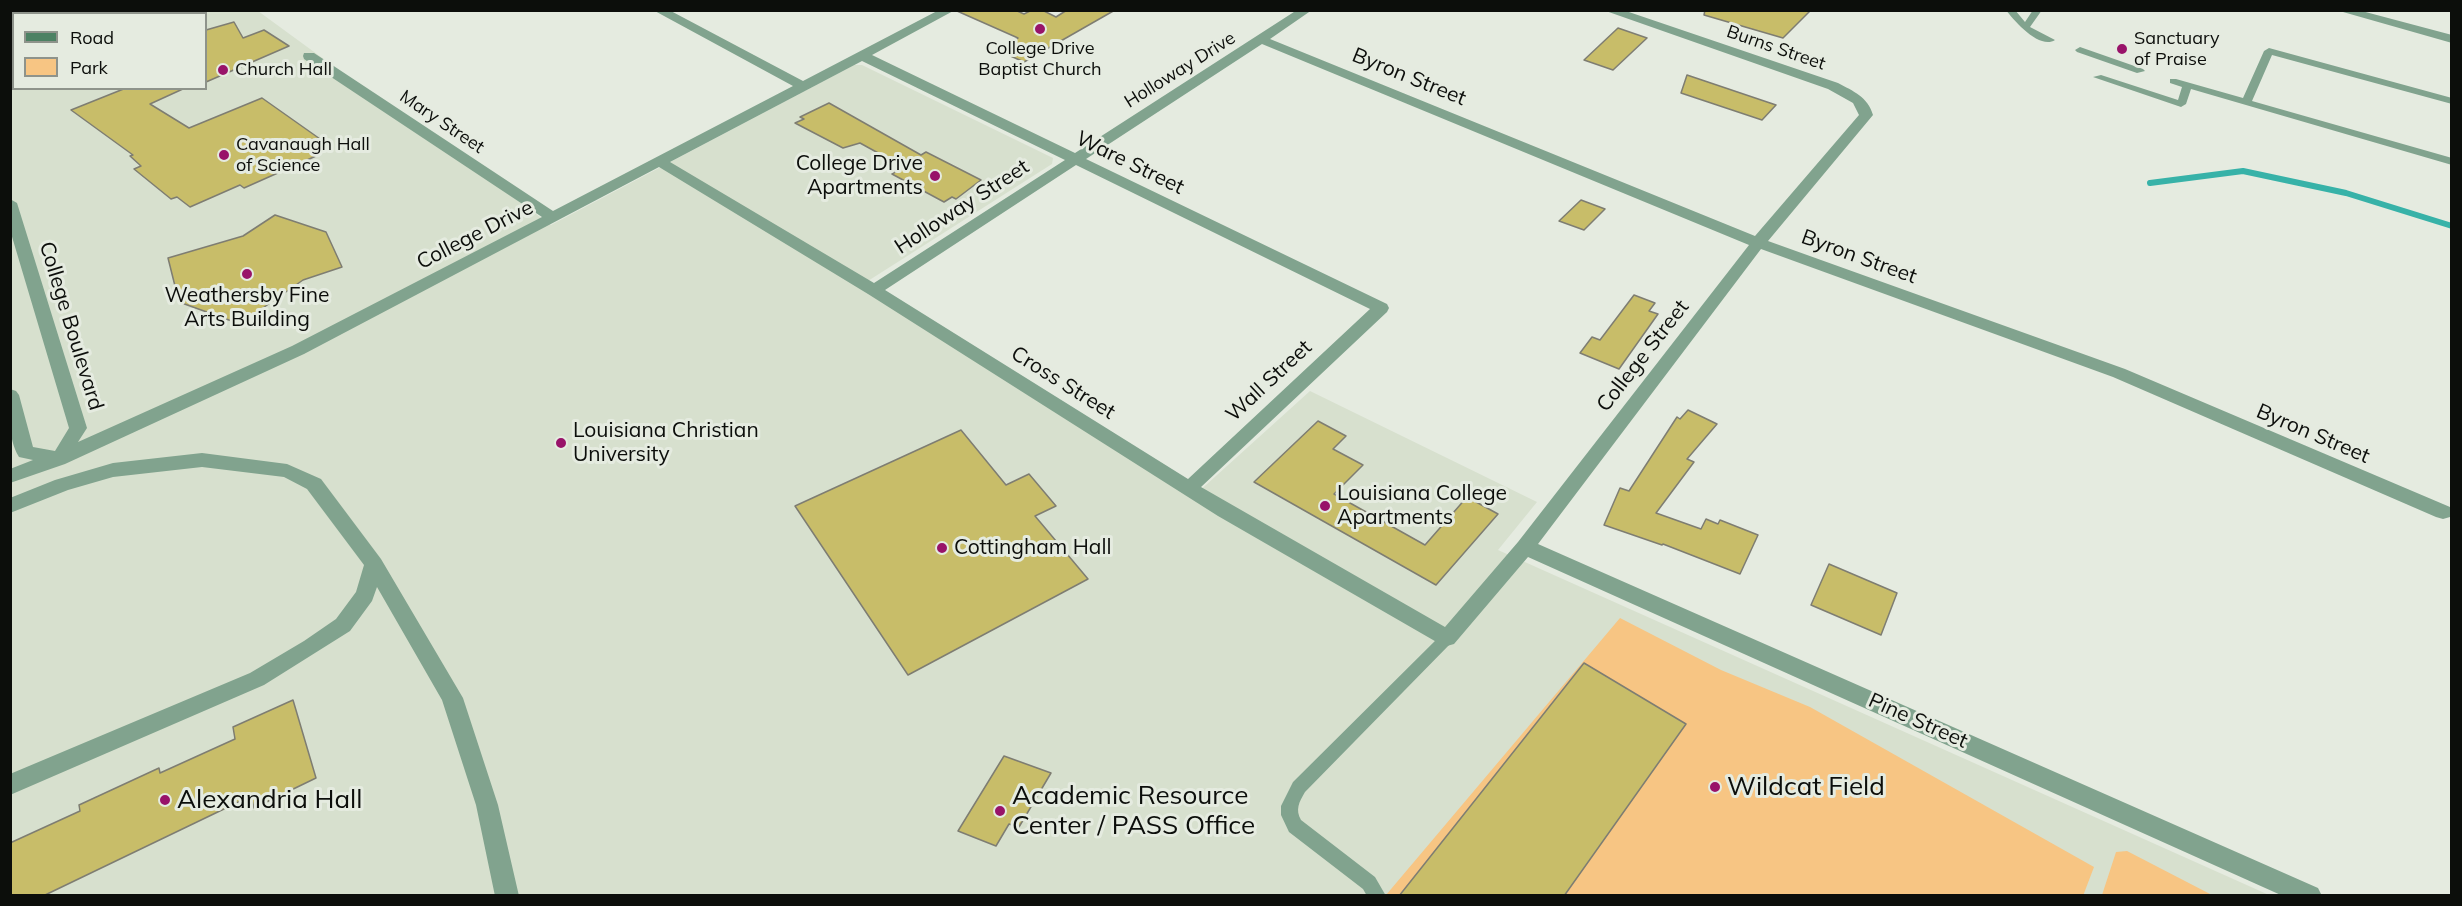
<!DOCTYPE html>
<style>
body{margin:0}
#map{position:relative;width:2462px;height:906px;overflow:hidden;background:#e5ebe0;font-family:Mulish,sans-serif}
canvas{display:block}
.frame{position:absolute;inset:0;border:12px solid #0c0e0b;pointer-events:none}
.legend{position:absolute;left:12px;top:12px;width:195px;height:78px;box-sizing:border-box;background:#e5ebe0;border:2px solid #8e938b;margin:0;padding:8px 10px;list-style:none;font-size:18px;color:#0c0e0b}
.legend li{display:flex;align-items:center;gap:12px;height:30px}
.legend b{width:30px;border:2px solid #8e938b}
</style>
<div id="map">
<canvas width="2462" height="906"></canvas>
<div class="frame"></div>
<ul class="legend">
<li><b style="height:8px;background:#4c8163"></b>Road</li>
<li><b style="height:16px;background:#f7c583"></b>Park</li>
</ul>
</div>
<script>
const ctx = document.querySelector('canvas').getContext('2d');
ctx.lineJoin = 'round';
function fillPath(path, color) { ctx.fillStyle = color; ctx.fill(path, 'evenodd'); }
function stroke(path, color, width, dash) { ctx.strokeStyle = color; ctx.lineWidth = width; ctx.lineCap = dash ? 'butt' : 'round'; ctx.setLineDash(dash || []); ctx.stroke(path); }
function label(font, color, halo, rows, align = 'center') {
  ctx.font = font + ' Mulish,sans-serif'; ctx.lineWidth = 6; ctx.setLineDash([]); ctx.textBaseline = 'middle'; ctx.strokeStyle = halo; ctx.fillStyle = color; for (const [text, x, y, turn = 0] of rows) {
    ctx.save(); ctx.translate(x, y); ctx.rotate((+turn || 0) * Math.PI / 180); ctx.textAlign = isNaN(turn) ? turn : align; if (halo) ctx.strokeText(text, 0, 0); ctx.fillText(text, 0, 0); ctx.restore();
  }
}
const built = new Path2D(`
 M144,10L258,11L551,225L854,65H862L1053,158L1052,164L860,286L1196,494L1310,391L1537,502L1498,550L2269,895H11L10,87L13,85L14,88H206V14L139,13Z`);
const green = new Path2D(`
 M1620,618L1721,670L1810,707L2094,867L2083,896L1386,895Z
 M2127,851L2212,895H2102L2116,852Z`);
const stream = new Path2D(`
 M2150,183L2243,171L2346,193L2452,226`);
const building = new Path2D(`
 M1015,10L1024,14L1032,10H1042L1056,17L1067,10H1115L1024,62L997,50L1018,38L957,11Z
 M1705,10H1811L1783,38L1704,15Z
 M234,22L243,38L264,30L289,46L206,82V30Z
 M1618,28L1647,38L1613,70L1584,60Z
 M1687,75L1776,105L1762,120L1681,93Z
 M126,88H185L150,104L189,128L262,98L330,146L313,153L316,156L244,188L240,185L190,207L177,197L171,199L134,169L141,166L130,156L133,155L71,110Z
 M829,103L921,155L926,152L981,180L956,199L952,197L944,202L892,174L900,169L897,167L900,165L860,143L843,148L795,123L804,119L800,117Z
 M1581,200L1605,209L1584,230L1559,221Z
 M275,215L326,232L342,267L303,280L240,324L179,302L168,258L243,236Z
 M1634,295L1655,303L1649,311L1658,314L1619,369L1580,353L1592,337L1600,340Z
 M1688,410L1717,424L1687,459L1694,462L1656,513L1701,529L1706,519L1718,524L1720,520L1758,535L1740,574L1663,544L1662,545L1604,525L1620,488L1629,491L1677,417L1680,419Z
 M1318,421L1346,436L1333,449L1363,465L1334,494L1425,545L1467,497L1498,514L1436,585L1254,482Z
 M961,430L1006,485L1029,474L1056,506L1035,516L1088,579L908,675L795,506Z
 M1829,564L1897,593L1881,635L1811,605Z
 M1584,663L1686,724L1564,896H1399Z
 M293,700L316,778L254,808L251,796L43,896H10V843L80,811L79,805L159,768L160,773L235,739L233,727Z
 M1004,756L1051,773L1019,827L1009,824L996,846L958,831Z`);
const lane = new Path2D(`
 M54,10H63L61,14H52Z
 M2006,10H2015L2025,22L2033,10H2042L2030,27L2055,40C2040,50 2014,21 2006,10Z
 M14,24V30L10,31V25Z
 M2080,47L2143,69L2145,71L2137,73L2077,52L2075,50Z
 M2269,48L2452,98V104L2272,55L2252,101L2452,158V165L2191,89L2186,104L2181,107L2093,77L2101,75L2178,100L2182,87L2170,83V79H2176L2243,98L2264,51Z
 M1447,632L1452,634L1455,638L1452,642L1305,792C1299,802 1295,810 1301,820L1375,877L1386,896H1367L1363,889L1289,832L1281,815V806L1293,782L1442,634Z`);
const street = new Path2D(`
 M653,10H669L803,81L939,10H955L872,55L1075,153L1297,10H1312L1270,39L1755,236L1859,115L1853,103L1828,89L1603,10H1623L1838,83C1853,91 1868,97 1873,115L1768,241L2125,369L2450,507L2452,510L2450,517L2443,519L2436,517L2113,377L1761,249L1538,544L2318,888L2322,896H2283L1528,557L1454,644L1447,646L1440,644L1218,516L868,294L659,167L304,354L65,464L10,483V469L33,460L19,457C7,437 10,411 10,389L16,391L19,395L33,447L55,451L69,428L10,230V199L17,203L87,428L78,442L292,346L542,217L304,59L303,56L304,53H314L553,211L793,86ZM1262,44L1749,245L1518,542L1445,627L1201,487L1387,312L1389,308L1387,304L1086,159ZM862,61L1065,160L874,283L670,162ZM1076,165L1370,309L1188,479L885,290Z
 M2336,10H2358L2452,35V43Z
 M202,453L287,464L321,479L381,559L463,698L498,805L519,896H495L476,805L442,700L377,587L372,601L350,631L264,685L10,795V774L250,673L304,641L336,619L356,592L364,565L307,489L284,477L202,467L113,477L68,490L10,513V498L55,480L113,463Z`);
const secondary = new Path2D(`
 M116,10L113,14H99L102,10Z
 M14,61V69L10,70V62Z`);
const markers = [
 [1040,29,6,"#981369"],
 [2122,49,6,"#981369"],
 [223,70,6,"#981369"],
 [224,155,6,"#981369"],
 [935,176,6,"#981369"],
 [247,274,6,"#981369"],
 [561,443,6,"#981369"],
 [1325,506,6,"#981369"],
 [942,548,6,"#981369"],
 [1715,787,6,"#981369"],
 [165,800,6,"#981369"],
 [1000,811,6,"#981369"]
];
const farPoinames = [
 ["Sanctuary",2134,39],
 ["of Praise",2134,60],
 ["College Drive",1040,49,"center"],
 ["Baptist Church",1040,70,"center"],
 ["Church Hall",235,70],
 ["Cavanaugh Hall",236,145],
 ["of Science",236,166]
];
const farStreetnames = [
 ["Burns Street",1776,48,19],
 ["Holloway Drive",1180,70,-32],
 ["Mary Street",442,122,34]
];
const streetNames = [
 ["Byron Street",1409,77,22],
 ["Ware Street",1130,163,26],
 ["Holloway Street",962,207,-33],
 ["College Drive",475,235,-27],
 ["Byron Street",1859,257,20],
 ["College Boulevard",71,326,73],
 ["College Street",1643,356,-52],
 ["Wall Street",1269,381,-43],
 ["Cross Street",1063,383,32],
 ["Byron Street",2313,434,23],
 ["Pine Street",1918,721,24]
];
const poiNames = [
 ["College Drive",923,164,"right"],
 ["Apartments",923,188,"right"],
 ["Weathersby Fine",247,296,"center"],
 ["Arts Building",247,320,"center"],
 ["Louisiana Christian",573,431],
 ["University",573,455],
 ["Louisiana College",1337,494],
 ["Apartments",1337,518],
 ["Cottingham Hall",954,548]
];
const nearPoinames = [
 ["Wildcat Field",1727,787],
 ["Academic Resource",1012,796],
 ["Center / PASS Office",1012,826],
 ["Alexandria Hall",177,800]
];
fillPath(built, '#d7e0ce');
fillPath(green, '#f7c583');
stroke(stream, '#37b2a8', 6);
fillPath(building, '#c8bd69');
stroke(building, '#7e7d72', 1.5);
fillPath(lane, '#81a38e');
fillPath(street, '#81a38e');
fillPath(secondary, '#4c8163');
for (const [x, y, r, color] of markers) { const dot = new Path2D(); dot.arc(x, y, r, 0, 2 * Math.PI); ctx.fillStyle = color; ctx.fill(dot); stroke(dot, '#e5ebe0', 2); }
label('18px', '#0c0e0b', '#e5ebe0', farPoinames, 'left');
label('18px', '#0c0e0b', '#e5ebe0', farStreetnames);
label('21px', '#0c0e0b', '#e5ebe0', streetNames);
label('21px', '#0c0e0b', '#e5ebe0', poiNames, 'left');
label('26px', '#0c0e0b', '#e5ebe0', nearPoinames, 'left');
</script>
